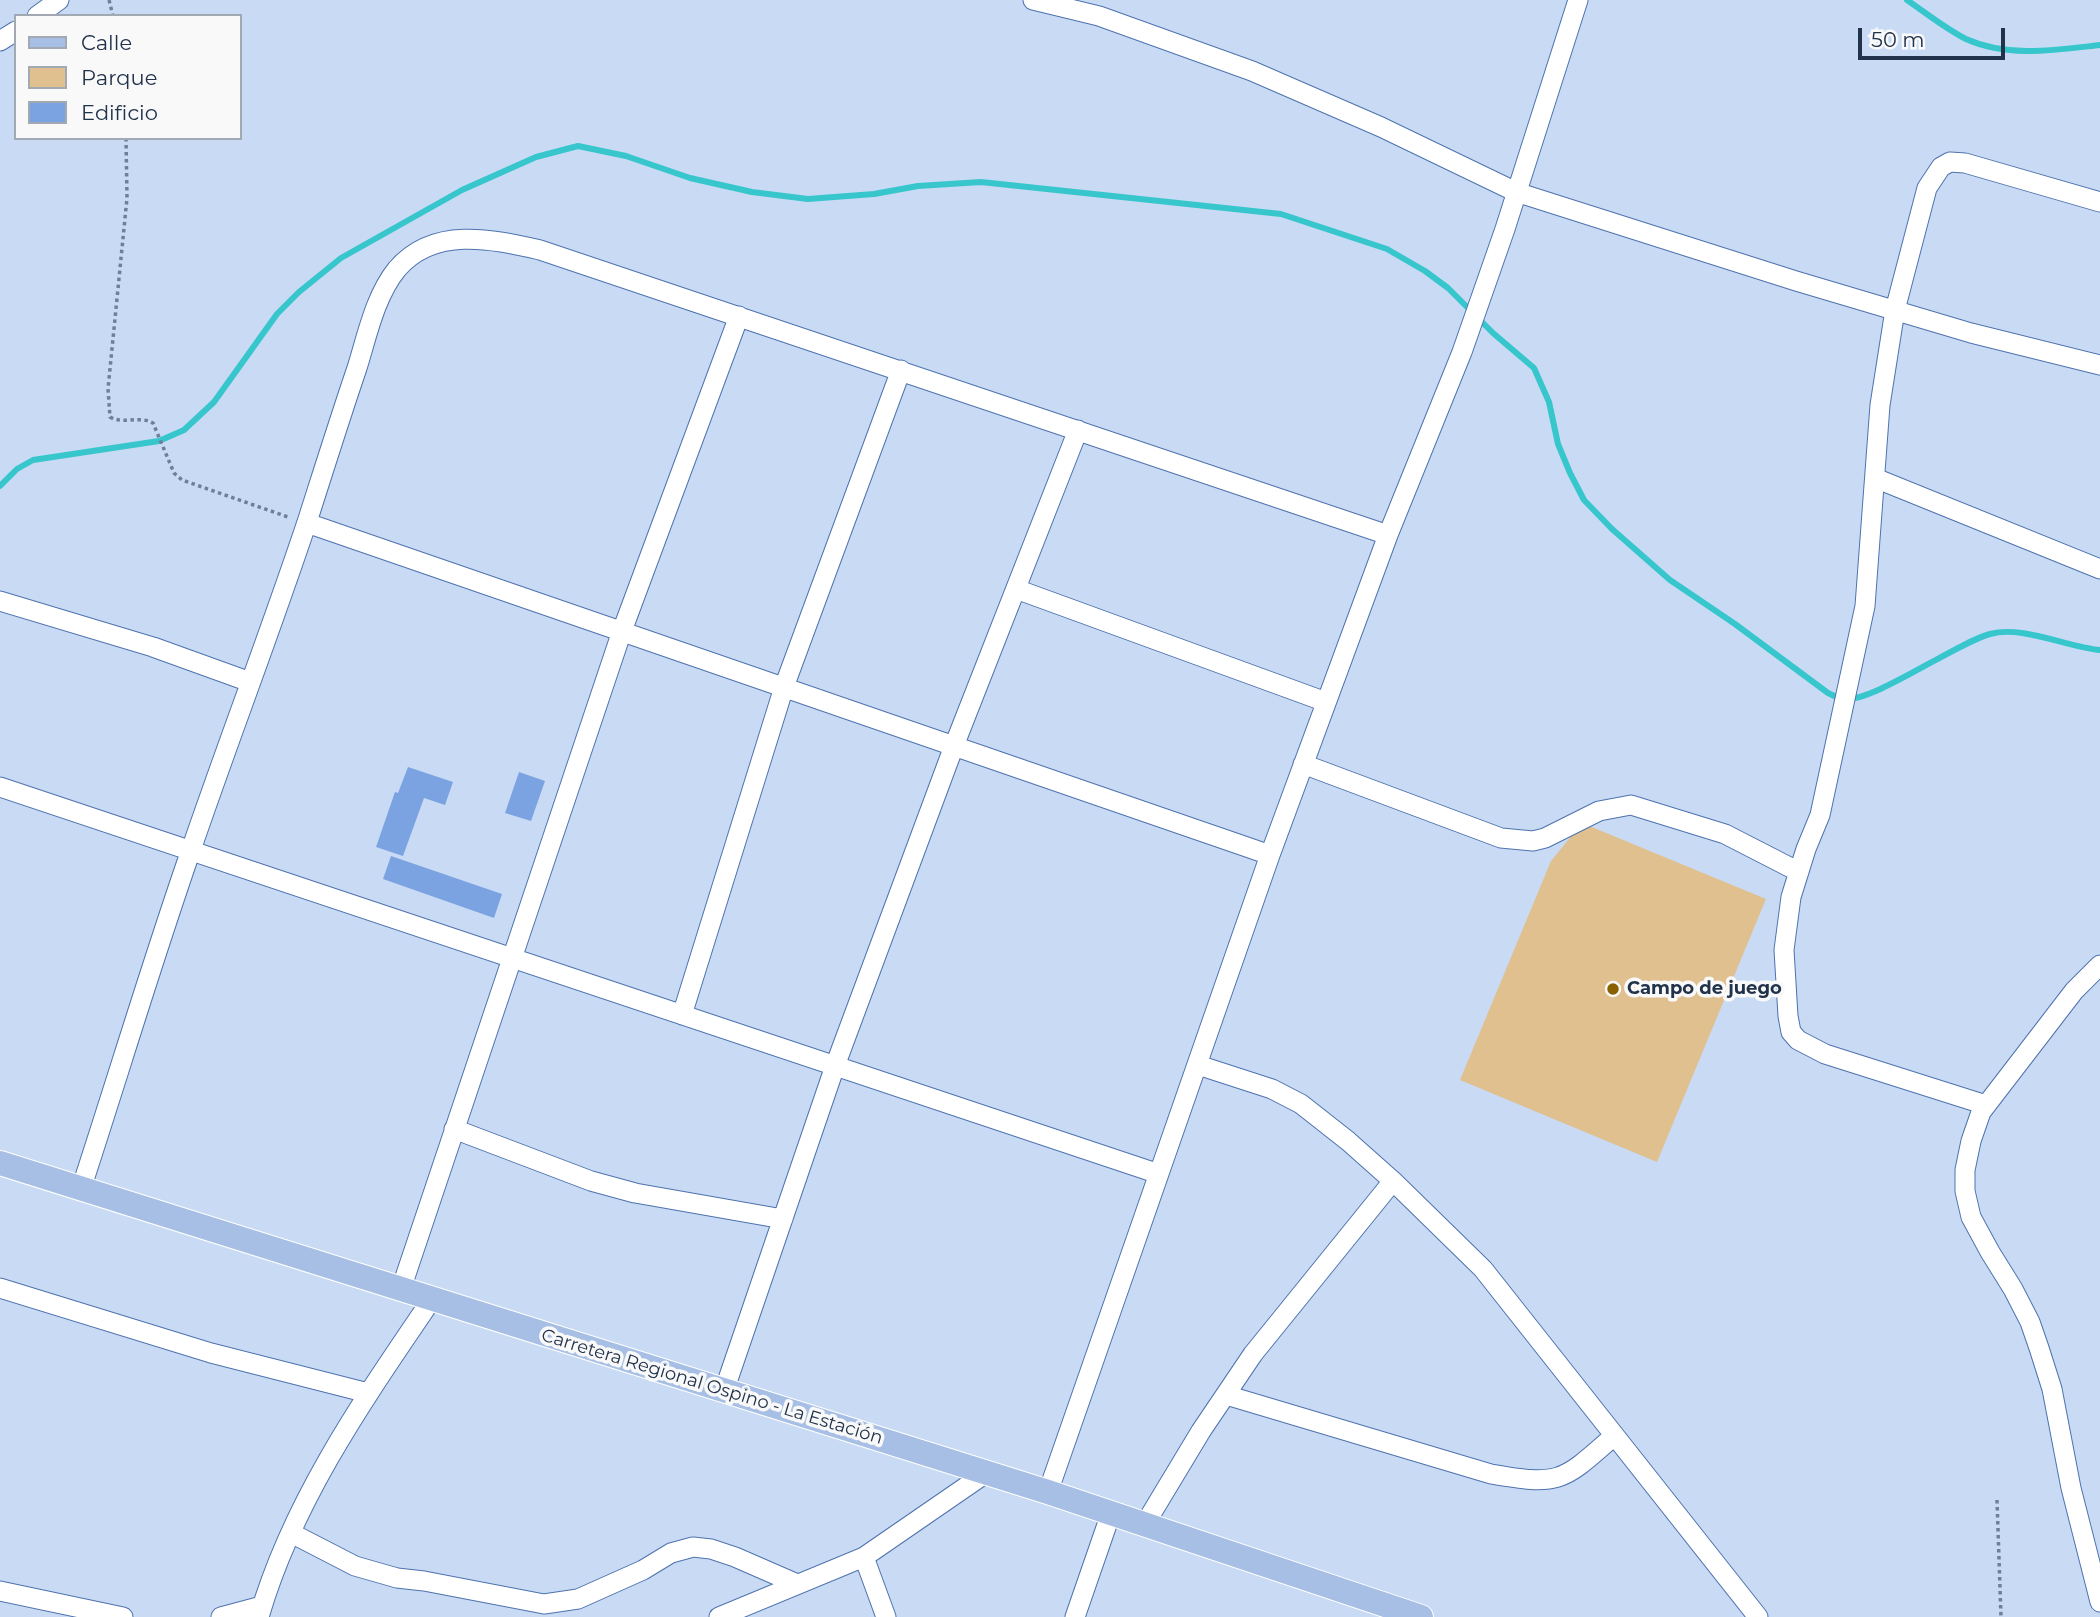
<!DOCTYPE html>
<meta charset="utf-8">
<style>
body{margin:0}
#map{position:relative;width:2100px;height:1617px;overflow:hidden;background:#c9daf4;font-family:Montserrat,sans-serif}
canvas{display:block}
.legend{position:absolute;left:14px;top:14px;width:228px;height:126px;box-sizing:border-box;background:#f9f9f9;border:2px solid #a3a9b3;margin:0;padding:9px 12px;list-style:none;font-size:21px;color:#21324b}
.legend li{display:flex;align-items:center;gap:14px;height:35px}
.legend b{width:35px;border:2px solid #a3a9b3}
.scale{position:absolute;left:1858px;top:28px;width:147px;height:32px;box-sizing:border-box;border:4px solid #21324b;border-top:0;padding-left:9px;font-size:21px;line-height:24px;white-space:nowrap;color:#21324b;-webkit-text-stroke:5px #f9f9f9;paint-order:stroke}
</style>
<div id="map">
<canvas width="2100" height="1617"></canvas>
<ul class="legend">
<li><b style="height:9px;background:#a7bfe4"></b>Calle</li>
<li><b style="height:19px;background:#e0c08e"></b>Parque</li>
<li><b style="height:19px;background:#7ba3e1"></b>Edificio</li>
</ul>
<div class="scale">50 m</div>
</div>
<script>
const ctx = document.querySelector('canvas').getContext('2d');
ctx.lineJoin = 'round';
function fillPath(path, color) { ctx.fillStyle = color; ctx.fill(path, 'evenodd'); }
function stroke(path, color, width, dash) { ctx.strokeStyle = color; ctx.lineWidth = width; ctx.lineCap = dash ? 'butt' : 'round'; ctx.setLineDash(dash || []); ctx.stroke(path); }
function label(font, color, halo, rows, align = 'center') {
  ctx.font = font + ' Montserrat,sans-serif'; ctx.lineWidth = 7; ctx.setLineDash([]); ctx.textBaseline = 'middle'; ctx.strokeStyle = halo; ctx.fillStyle = color; for (const [text, x, y, turn = 0] of rows) {
    ctx.save(); ctx.translate(x, y); ctx.rotate((+turn || 0) * Math.PI / 180); ctx.textAlign = isNaN(turn) ? turn : align; if (halo) ctx.strokeText(text, 0, 0); ctx.fillText(text, 0, 0); ctx.restore();
  }
}
const green = new Path2D(`
 M1582,823L1766,899L1657,1162L1460,1080L1551,861Z`);
const stream = new Path2D(`
 M1907,0C1926,13 1946,29 1966,39C2008,58 2056,50 2100,45
 M0,486L17,469L33,460L159,441L184,430L214,402L277,314L299,292L341,258L462,190L536,157L578,146L626,156L690,178L752,192L808,199L874,194L918,186L981,182L1281,214L1387,249L1425,271L1448,288L1493,333L1534,368L1549,402L1558,444L1570,473L1584,500L1612,529L1670,580L1735,624L1828,693C1833,695 1839,699 1843,699C1873,703 1954,644 1990,634C2022,625 2067,647 2100,650`);
const building = new Path2D(`
 M408,767L453,782L445,805L424,798L403,856L376,847L395,792L398,793Z
 M519,772L545,781L531,821L505,813Z
 M391,856L502,894L494,918L383,879Z`);
const path = new Path2D(`
 M109,0L113,16
 M126,138L127,198L108,389L110,417C124,425 138,415 153,423L174,473L182,480L288,517
 M1997,1500L2001,1617`);
const minor = new Path2D(`
 M1033,0L1099,16L1252,71L1381,127L1516,192L1796,281L1971,333L2100,365
 M37,16L59,0
 M0,41L16,31
 M1875,478L2100,569
 M307,523L1270,855
 M1016,589L1326,702
 M0,601L153,647L250,682
 M1303,764L1501,838L1533,841L1545,838L1599,811L1631,805L1725,834L1799,872
 M0,787L1159,1174
 M2100,965L2074,991L1981,1112L1971,1141L1965,1170V1191L1971,1217L1990,1252L2013,1289L2030,1322L2039,1348L2052,1389L2071,1488L2100,1602
 M682,1015L784,687L901,370
 M1198,1065L1272,1089L1301,1104L1348,1141L1393,1181L1483,1269L1758,1617
 M1986,1105L1825,1054L1798,1040L1791,1032L1788,1016L1784,950L1791,897L1806,849L1820,815L1865,606L1880,405L1895,310L1927,188L1941,167L1950,162L1965,163L2100,202
 M454,1129L591,1181L635,1193L783,1219
 M81,1189C118,1076 152,962 191,850C229,739 271,630 308,519C324,469 340,418 357,368C367,336 375,296 397,269C434,226 491,239 540,250L1388,535
 M0,1288L211,1353L368,1393
 M401,1289L622,631L739,316
 M724,1391L835,1066L954,746L1078,430
 M1226,1395L1491,1474C1560,1486 1562,1482 1614,1436
 M1048,1492L1270,855L1388,535L1462,352L1505,229L1578,0
 M1145,1524L1201,1431L1253,1354L1393,1181
 M291,1533L355,1566L397,1578L424,1581L544,1604L578,1599L643,1570L671,1553L693,1547L711,1549L735,1557L797,1584
 M864,1557L886,1617
 M0,1591L123,1617
 M221,1617L262,1606
 M259,1617C293,1500 364,1399 432,1299
 M719,1617L864,1557L986,1473
 M1075,1617L1111,1513`);
const major = new Path2D(`
 M0,1163L1048,1492L1421,1617`);
const markers = [
 [1613,989,7,"#8a6000"]
];
const poiNames = [
 ["Campo de juego",1627,989]
];
const streetNames = [
 ["Carretera Regional Ospino - La Estación",712,1387,17]
];
fillPath(green, '#e0c08e');
stroke(stream, '#37c6cc', 6);
fillPath(building, '#7ba3e1');
stroke(minor, '#4d73ae', 21);
stroke(major, '#fff', 26);
stroke(path, '#6e7f98', 3.5, [3.5, 3.5]);
stroke(minor, '#fff', 19);
stroke(major, '#a7bfe4', 24);
for (const [x, y, r, color] of markers) { const dot = new Path2D(); dot.arc(x, y, r, 0, 2 * Math.PI); ctx.fillStyle = color; ctx.fill(dot); stroke(dot, '#f9f9f9', 2.5); }
label('bold 18px', '#21324b', '#f9f9f9', poiNames, 'left');
label('18px', '#21324b', '#f9f9f9', streetNames);
</script>
